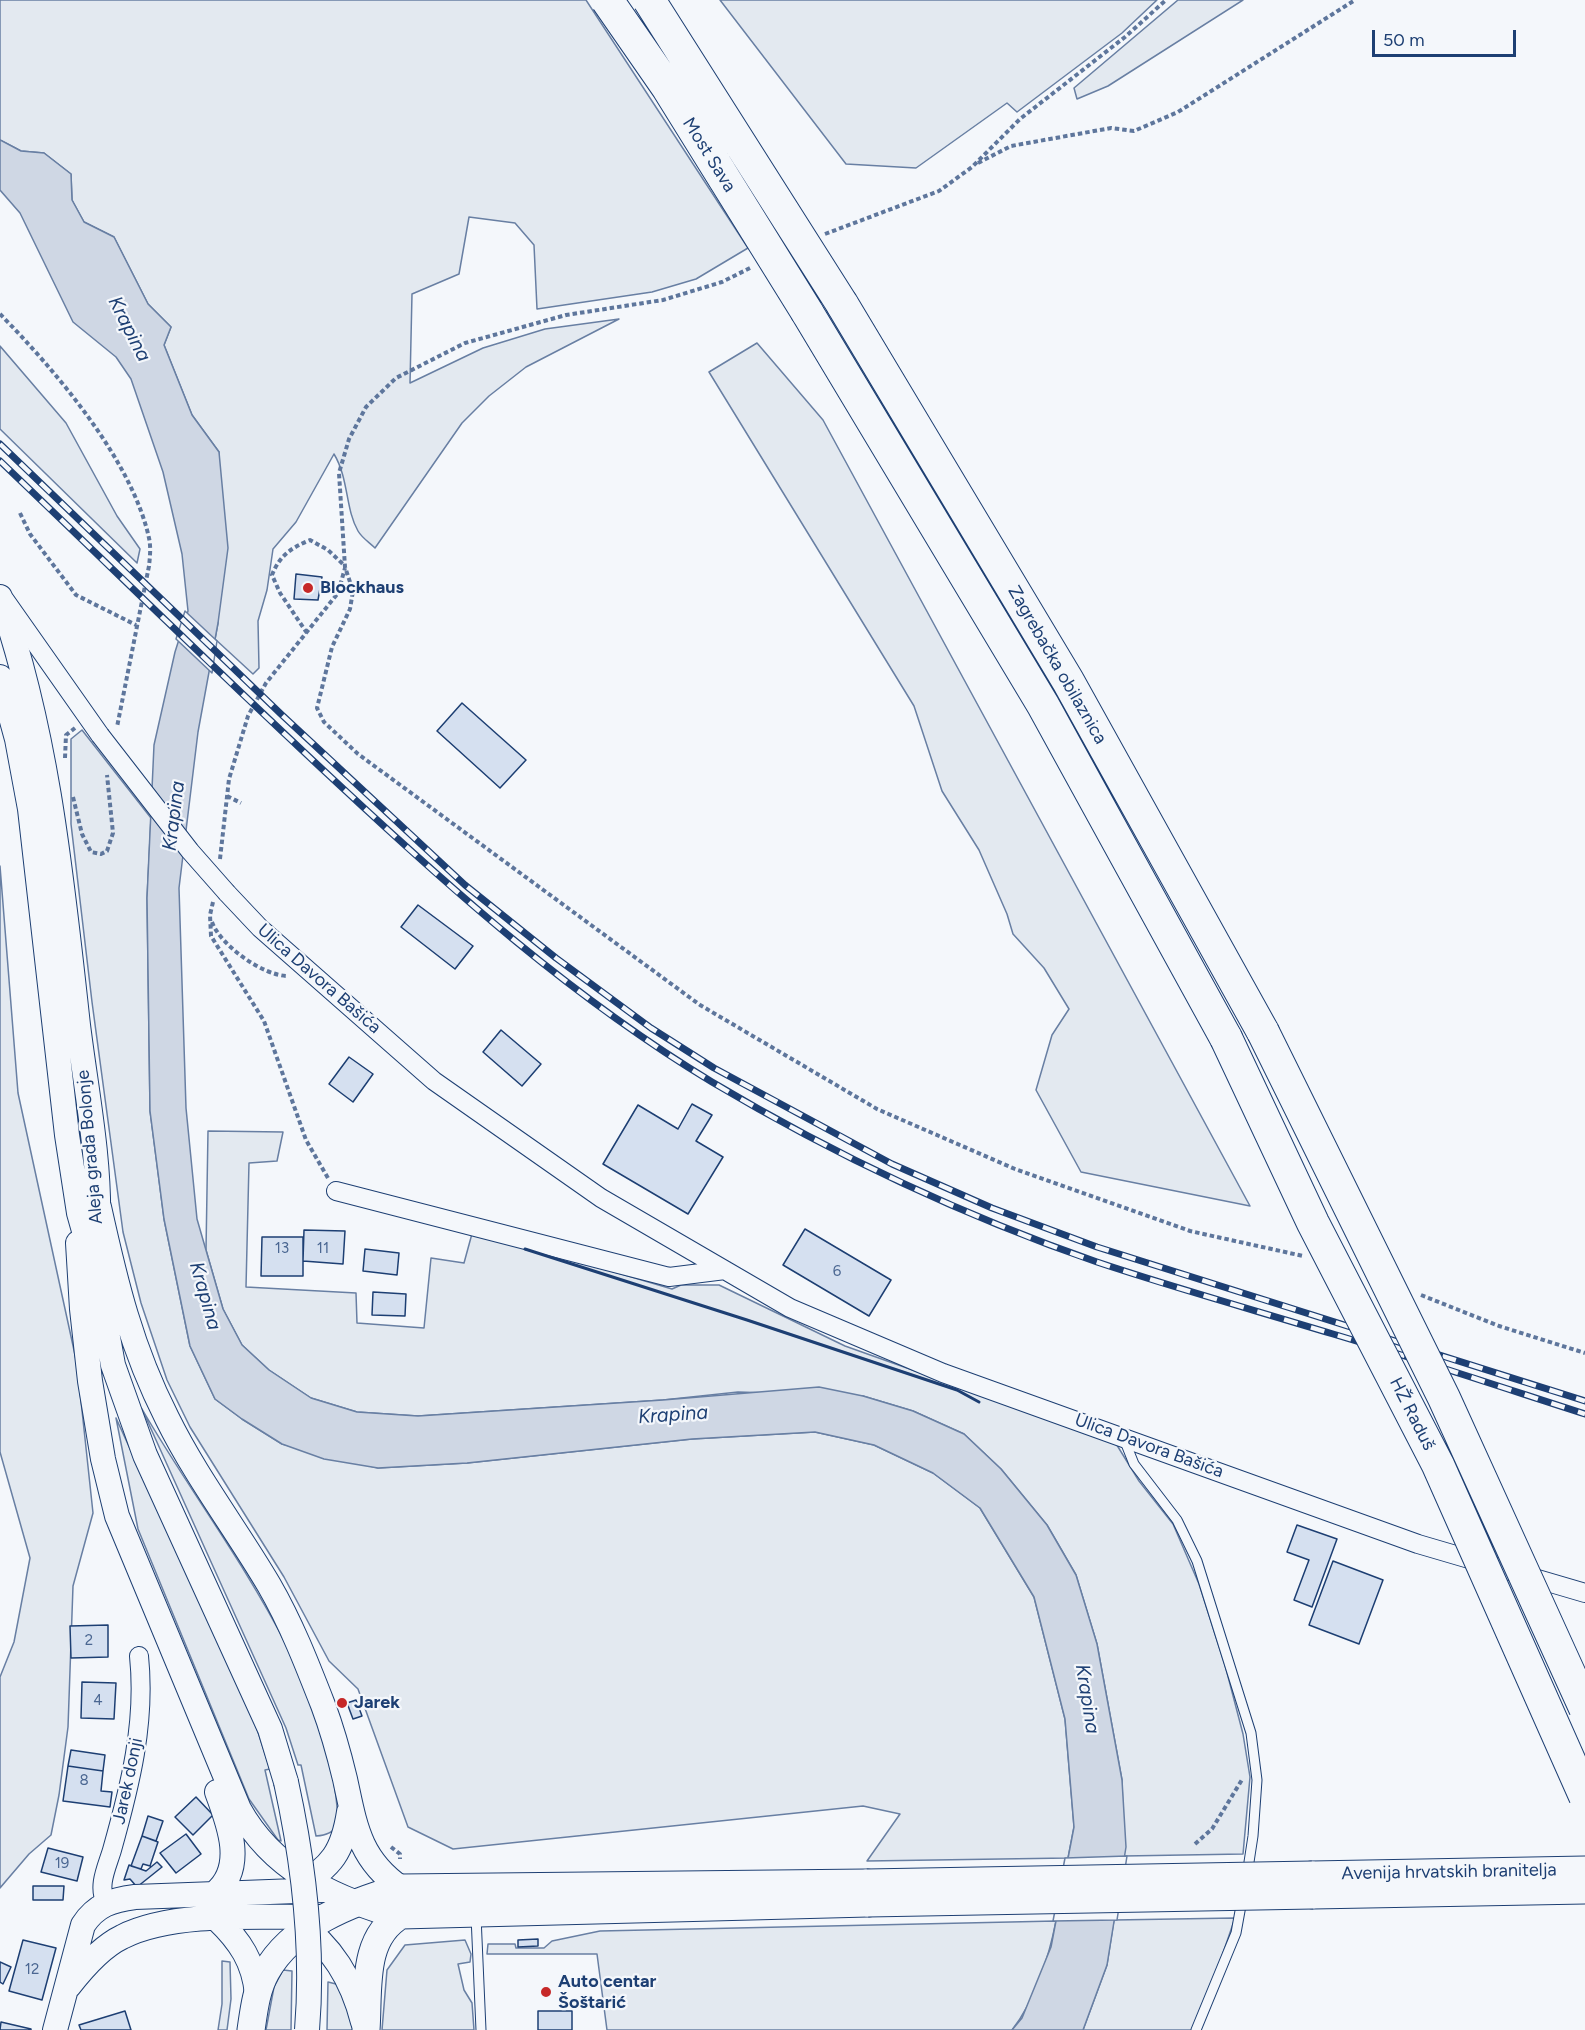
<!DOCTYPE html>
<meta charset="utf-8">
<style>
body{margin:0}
#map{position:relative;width:1585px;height:2030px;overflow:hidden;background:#f4f7fb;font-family:Figtree,sans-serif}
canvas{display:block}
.scale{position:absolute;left:1372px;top:30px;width:144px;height:27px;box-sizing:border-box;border:3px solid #1d3f73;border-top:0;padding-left:8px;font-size:18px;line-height:21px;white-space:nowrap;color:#1d3f73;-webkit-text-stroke:4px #f4f7fb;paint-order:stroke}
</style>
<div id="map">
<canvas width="1585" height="2030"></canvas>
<div class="scale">50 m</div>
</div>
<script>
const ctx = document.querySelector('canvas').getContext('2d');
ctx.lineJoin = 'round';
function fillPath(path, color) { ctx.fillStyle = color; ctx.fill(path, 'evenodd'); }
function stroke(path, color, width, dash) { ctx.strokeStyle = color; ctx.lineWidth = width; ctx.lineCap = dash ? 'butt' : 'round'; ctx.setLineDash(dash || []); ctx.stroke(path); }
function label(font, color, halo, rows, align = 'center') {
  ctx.font = font + ' Figtree,sans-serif'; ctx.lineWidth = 4.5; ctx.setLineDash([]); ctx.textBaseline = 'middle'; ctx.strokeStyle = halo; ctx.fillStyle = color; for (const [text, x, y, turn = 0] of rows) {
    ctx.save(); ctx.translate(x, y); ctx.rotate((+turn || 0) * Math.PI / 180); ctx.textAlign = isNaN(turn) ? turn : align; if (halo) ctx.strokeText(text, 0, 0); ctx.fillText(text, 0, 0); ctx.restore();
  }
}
const green = new Path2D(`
 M0,0H586L748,248L696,279L652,292L537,309L534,245L515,223L469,217L459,274L412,294L410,383L483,348L545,329L619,319L526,367L489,396L462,423L375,548C370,543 362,538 358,531C345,508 349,479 334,454L296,522L273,549L267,590L258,621L259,668L253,674L215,639L218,623L219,452L192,415L164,345L171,327L148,304L114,237L84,222L72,200L71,174L44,153L21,151L0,140Z
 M720,0H1157L1122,33L1017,112L1007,103L916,168L846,164Z
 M1178,0H1243L1108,86L1077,99L1074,88Z
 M757,343L823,420L1250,1206L1081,1172L1036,1090L1052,1035L1069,1009L1044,968L1013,934L1007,914L979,850L942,791L914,706L709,372Z
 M0,346L66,423L117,516L140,549L137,563L0,429Z
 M82,730L151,818L147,898L150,1111L164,1219L190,1346L215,1399L242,1419L282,1444L378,1468L467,1463L692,1439L815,1432L874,1445L933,1473L980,1508L1034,1597L1065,1719L1074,1827L1068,1858L867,1861L900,1814L863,1806L453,1849L408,1827L358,1689L329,1661L284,1577L190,1427L167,1380L141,1303L123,1232L92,1002L71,824V739Z
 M0,866L18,1093L77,1364L93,1513L73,1586L68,1727L59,1795L51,1835L29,1854L0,1888V1677L14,1642L30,1558L0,1452Z
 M208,1131L283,1132L277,1161L249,1163L246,1287L356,1293L357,1323L424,1328L431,1258L464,1263L473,1230L672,1289L681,1285H719L845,1346L1115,1442L1139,1481L1173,1524L1199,1584L1225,1665L1243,1734L1250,1777L1243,1854L1124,1856L1122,1780L1097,1644L1076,1575L1047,1525L1001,1469L964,1434L913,1411L863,1396L738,1392L663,1400L418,1416L357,1412L311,1398L269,1370L242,1345L223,1309L206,1250Z
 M142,1409C211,1529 319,1654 336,1797C338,1819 343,1834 316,1836L301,1765H298L286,1728Z
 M116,1418L255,1723L270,1769L265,1770L281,1841L278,1840L249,1799L138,1529Z
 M1235,1918L1211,1988L1192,2030H1083L1107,1965L1114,1920Z
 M1056,1921C1049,1957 1035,2001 1012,2030H607L597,1954H487L488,1944H515L516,1948H544L552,1941L600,1931Z
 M465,1940L471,1954L470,1962L458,1964L464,1990L472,2003L474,2030H382L387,1970L405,1945Z
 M222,1961L230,1962L231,1999L227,2030H218L222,2004Z
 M283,1970L292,1971L291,2030H266L274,1987Z
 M328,1982L344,1986L353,2030H327Z`);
const water = new Path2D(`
 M0,140L21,151L44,153L71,174L72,200L84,222L114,237L148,304L171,327L164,345L192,415L219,452L228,548L218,623L198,732L179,888L186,1108L197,1219L223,1309L242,1345L269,1370L311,1398L357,1412L418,1416L663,1400L819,1387L863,1396L913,1411L964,1434L1001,1469L1047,1525L1076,1575L1097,1644L1122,1780L1126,1847L1107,1965L1083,2030H1012L1022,2018L1051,1947L1074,1827L1065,1719L1034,1597L980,1508L933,1473L874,1445L815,1432L692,1439L467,1463L378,1468L324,1459L282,1444L242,1419L215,1399L190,1346L164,1219L150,1111L147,898L154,745L175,652L188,611L182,554L163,472L131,379L116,357L73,322L20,213L0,190Z`);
const pier = new Path2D(`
 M185,611L217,641L212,673L176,639Z
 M1127,1856L1117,1920L1053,1921L1065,1858Z`);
const building = new Path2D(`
 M296,574L322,577L318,600L294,599Z
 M462,703L526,760L500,788L437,731Z
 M418,905L473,946L455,969L401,927Z
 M501,1030L541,1064L522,1086L483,1052Z
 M349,1057L373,1074L353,1102L329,1084Z
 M692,1104L712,1115L696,1141L723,1157L688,1214L603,1164L638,1105L678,1129Z
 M805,1229L891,1280L869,1316L783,1265Z
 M304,1230L345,1231L343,1264L303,1261Z
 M262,1237H303V1276H261Z
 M365,1249L399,1253L397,1275L363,1271Z
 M373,1292L406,1294L405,1316L372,1315Z
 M1297,1525L1337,1539L1312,1607L1294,1600L1309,1560L1287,1552Z
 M1333,1561L1383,1580L1359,1644L1309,1625Z
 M108,1625V1657L71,1658L70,1626Z
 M82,1682L116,1683L114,1719L81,1718Z
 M356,1700L362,1716L353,1719L347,1703Z
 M71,1750L105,1755L103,1771L68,1766Z
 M68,1766L103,1771L101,1791L112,1792L110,1807L63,1801Z
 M196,1797L213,1815L193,1835L175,1817Z
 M148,1816L163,1821L156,1841L142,1836Z
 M186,1834L201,1854L176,1873L160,1853Z
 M142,1836L158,1842L150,1866L143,1864L141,1869L131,1866Z
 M48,1848L83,1857L77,1881L41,1872Z
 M157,1862L162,1867L137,1887L130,1879L124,1880L129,1865L146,1871Z
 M33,1886H64L63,1900H33Z
 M538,1939V1946L518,1947V1940Z
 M23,1940L56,1948L42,2000L9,1991Z
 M0,1962L11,1967L3,1984L0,1982Z
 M125,2011L131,2030H81L79,2025Z
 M538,2011H572V2030H538Z
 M1,2022L31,2029V2030H0Z`);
const path = new Path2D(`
 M978,163L1011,146L1111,128L1134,131L1178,112L1355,0
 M825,234L939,191L972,167L1020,119L1125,37L1166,0
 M750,268L722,282L663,300L566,315L465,343L396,378L366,407L349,439L339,473L345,567L353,591L350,609L332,647L317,708L324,722L358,754L700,1005L877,1109L1015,1169L1190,1231L1303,1256
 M0,314C55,370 132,460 149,538C151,547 150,557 149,566L117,727
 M20,513L30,534L76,595L136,625
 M307,633L280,593L272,575C280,555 291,548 310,540L328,550L345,566
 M65,758L66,735L75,728
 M227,796L241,803
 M73,797L82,834L91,852L101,854L107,851L113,833L107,775
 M220,859L229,779L248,716L266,683L338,593L345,568
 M213,902L210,915L211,936L264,1021L306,1140L328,1178
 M212,922C220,945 263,976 288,976
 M1421,1295L1499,1326L1585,1353
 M1195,1844L1212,1829L1243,1778
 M391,1847L400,1854V1859`);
const service = new Path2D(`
 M1124,1439L1134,1464L1177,1520L1197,1561L1251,1733L1257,1780L1253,1836L1247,1875
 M476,1916L481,2030
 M1196,2030L1236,1933L1242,1900`);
const minor = new Path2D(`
 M5,600L100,735
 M227,893L260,928L434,1081L601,1198L790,1308L943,1373L1418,1544L1585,1593
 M336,1191L669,1277L725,1270
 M106,1903C97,1886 107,1867 112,1850C130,1786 146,1723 139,1656`);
const secondary = new Path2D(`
 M0,597C48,734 62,881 78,1025C86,1090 100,1158 98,1224
 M0,677L17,739L30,809L67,1135L79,1213L97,1277L113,1365L145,1455L270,1729L286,1782
 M99,1207C116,1284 131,1347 167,1418C196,1477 236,1529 269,1585C291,1623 307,1664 323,1705C332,1729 339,1754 345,1779C355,1825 359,1859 401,1888
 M78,1243L82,1309L90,1381L103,1459L117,1516L239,1809C272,1869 330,1896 392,1915
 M297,1887C332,1867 343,1851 349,1812
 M215,1893C246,1868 229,1824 217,1792
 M217,1919C240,1941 254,1962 257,1994
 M296,1921C332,1946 352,1979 363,2022
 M69,1986C83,1968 101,1947 122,1937C175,1910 267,1918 326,1917
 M55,2030L83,1925C96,1905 112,1900 135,1897L323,1890`);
const primary = new Path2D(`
 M1312,1875L1585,1870
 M1313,1895L1585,1890
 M251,2030C254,2010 256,1990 266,1972C292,1925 352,1902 401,1888L867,1883
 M366,2030C369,1990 361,1938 401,1915L868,1903`);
const motorway = new Path2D(`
 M842,304L1068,681L1263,1032
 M807,312L1043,705L1226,1038`);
const rail = new Path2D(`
 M0,444L282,715L465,885L556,958L651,1028L714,1068L892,1164L992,1208L1097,1247L1585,1401
 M0,461C112,568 222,676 335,781C453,891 573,998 712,1082C833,1154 964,1216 1097,1262C1175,1288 1254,1310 1333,1334C1417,1359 1501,1387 1585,1414`);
const minorBridge = new Path2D(`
 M100,735L190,851L227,893`);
const secondaryBridge = new Path2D(`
 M286,1782C304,1864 314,1946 307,2030`);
const primaryBridge = new Path2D(`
 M867,1883L1312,1875
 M868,1903L1313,1895`);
const motorwayBridge = new Path2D(`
 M607,0L668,88L807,312
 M649,0L842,304
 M1263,1032L1444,1398L1585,1708
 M1226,1038L1313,1223L1438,1465L1585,1796`);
const wall = new Path2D(`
 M525,1249L747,1320L957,1390L979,1402`);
const markers = [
 [308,588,6,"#c62828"],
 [342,1703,6,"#c62828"],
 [546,1992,6,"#c62828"]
];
const numberNames = [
 ["13",282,1249],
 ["11",323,1249],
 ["6",837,1272],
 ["2",89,1641],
 ["4",98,1701],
 ["8",84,1781],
 ["19",62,1864],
 ["12",32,1970]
];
const streetNames = [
 ["Most Sava",709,155,58],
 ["Zagrebačka obilaznica",1057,665,60],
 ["Ulica Davora Bašića",319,979,41],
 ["Aleja grada Bolonje",90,1147,-95],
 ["HŽ Raduš",1412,1414,63],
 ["Ulica Davora Bašića",1149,1446,20],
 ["Jarek donji",128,1781,-78],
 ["Avenija hrvatskih branitelja",1449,1872,-1]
];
const poiNames = [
 ["Blockhaus",320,588],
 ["Jarek",354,1703],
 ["Auto centar",558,1982],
 ["Šoštarić",558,2003]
];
const waterNames = [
 ["Krapina",129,329,63],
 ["Krapina",174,816,-83],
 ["Krapina",205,1296,74],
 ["Krapina",673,1415,-4],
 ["Krapina",1087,1699,81]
];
fillPath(green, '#e3e9f0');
stroke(green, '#687fa3', 1.5);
fillPath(water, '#cfd7e4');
stroke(water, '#687fa3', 1.5);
fillPath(pier, '#f4f7fb');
stroke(pier, '#687fa3', 1.5);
fillPath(building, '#d5e0f0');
stroke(building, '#1d3f73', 1.5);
stroke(service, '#1d3f73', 11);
stroke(minor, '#1d3f73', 20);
stroke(secondary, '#1d3f73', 26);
stroke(primary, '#1d3f73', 29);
stroke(motorway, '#1d3f73', 34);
stroke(path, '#5e769c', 4, [4.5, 3]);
stroke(service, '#f4f7fb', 9);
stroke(minor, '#f4f7fb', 18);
stroke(secondary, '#f4f7fb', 24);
stroke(primary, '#f4f7fb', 27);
stroke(motorway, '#f4f7fb', 32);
stroke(rail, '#1d3f73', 7);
stroke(rail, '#f4f7fb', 4.5, [14]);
stroke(minorBridge, '#1d3f73', 20, []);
stroke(secondaryBridge, '#1d3f73', 26, []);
stroke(primaryBridge, '#1d3f73', 29, []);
stroke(motorwayBridge, '#1d3f73', 34, []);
stroke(minorBridge, '#f4f7fb', 18);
stroke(secondaryBridge, '#f4f7fb', 24);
stroke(primaryBridge, '#f4f7fb', 27);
stroke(motorwayBridge, '#f4f7fb', 32);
stroke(wall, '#1d3f73', 3);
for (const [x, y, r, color] of markers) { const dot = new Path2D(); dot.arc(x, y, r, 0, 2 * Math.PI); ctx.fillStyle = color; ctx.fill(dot); stroke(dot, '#f4f7fb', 2); }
label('15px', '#4b6792', null, numberNames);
label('18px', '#1d3f73', '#f4f7fb', streetNames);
label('bold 18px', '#1d3f73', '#f4f7fb', poiNames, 'left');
label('italic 20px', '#1d3f73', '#f4f7fb', waterNames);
</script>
